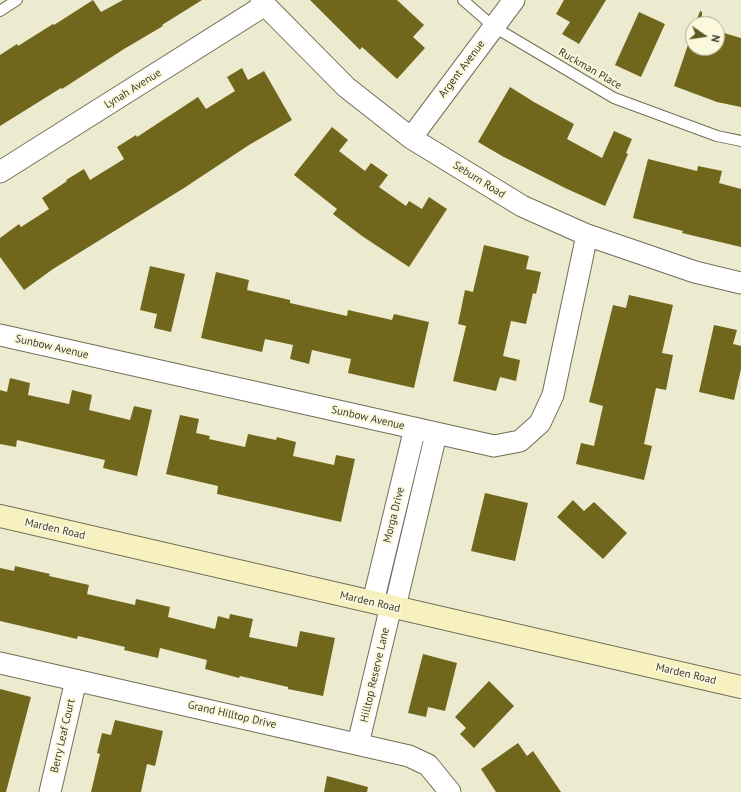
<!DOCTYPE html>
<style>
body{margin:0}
#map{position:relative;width:741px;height:792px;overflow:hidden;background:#edebcf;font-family:"PT Sans",sans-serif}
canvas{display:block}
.north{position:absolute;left:685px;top:16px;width:40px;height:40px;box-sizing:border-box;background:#fbf8dc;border:1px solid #afac97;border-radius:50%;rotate:103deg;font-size:11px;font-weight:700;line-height:16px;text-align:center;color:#3c3b30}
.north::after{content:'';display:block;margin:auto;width:14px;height:18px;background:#5e5723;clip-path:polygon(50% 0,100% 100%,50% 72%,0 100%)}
</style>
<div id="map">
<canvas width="741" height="792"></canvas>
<div class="north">N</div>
</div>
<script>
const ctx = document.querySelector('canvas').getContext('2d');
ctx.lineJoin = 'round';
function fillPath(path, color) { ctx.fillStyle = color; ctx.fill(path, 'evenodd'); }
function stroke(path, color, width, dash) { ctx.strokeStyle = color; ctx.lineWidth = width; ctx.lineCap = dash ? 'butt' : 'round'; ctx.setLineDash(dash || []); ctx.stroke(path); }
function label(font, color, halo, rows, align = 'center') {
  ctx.font = font + ' "PT Sans",sans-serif'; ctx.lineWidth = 4; ctx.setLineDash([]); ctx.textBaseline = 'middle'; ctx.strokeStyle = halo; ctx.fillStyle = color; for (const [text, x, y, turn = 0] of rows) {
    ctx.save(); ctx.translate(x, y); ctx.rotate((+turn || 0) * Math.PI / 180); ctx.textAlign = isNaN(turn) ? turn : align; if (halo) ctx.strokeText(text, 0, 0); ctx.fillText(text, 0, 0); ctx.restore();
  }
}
const building = new Path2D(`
 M93,0L101,12L123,0H202L162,25L163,26L124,49L62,89L61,88L0,126V55L17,44L18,46L53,24L54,25Z
 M310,0H397L424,25L413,37L425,48L397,79L362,47L360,50Z
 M564,0H606L579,44L562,34L570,22L556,14Z
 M700,11L702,12V24H695Z
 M639,12L665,24L641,77L615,65Z
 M693,30V48H717V31L741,38V107L717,102L674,86Z
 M242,68L248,80L264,71L292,120L249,145L184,188L53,269L24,290L0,257V238L19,224L21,227L49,209L42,198L67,181L66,180L84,169L90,180L124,159L117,147L136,135L137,137L198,97L206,109L235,91L227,77Z
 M510,87L534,102L574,124L567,139L602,158L614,131L632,139L626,153L628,154L605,206L565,188L502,156L478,142Z
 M332,127L348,140L339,151L365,171L371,163L388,175L379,187L406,206L409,201L422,209L429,197L447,209L409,267L362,236L333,214L337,209L294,175Z
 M648,159L697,171L698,166L722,171L719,183L741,189V247L682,233L683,231L633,218Z
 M484,245L529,256L526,269L541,272L536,294L533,293L526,324L511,321L503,356L520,360L516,381L500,377L496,391L453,381L466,326L458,324L465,290L473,292Z
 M150,266L185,274L171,332L154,328L157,314L140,310Z
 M216,272L249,280L247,290L290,300V303L347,316L348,310L392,320L394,314L429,322L414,388L348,373L351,359L312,350L309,364L290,359L293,345L265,339L262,352L201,338Z
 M629,295L673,305L662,353L673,355L666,390L656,388L644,444L652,446L644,480L576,464L581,443L594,446L603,406L589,402L613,305L626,308Z
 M714,325L737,330L733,344L741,346V369L734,400L699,392Z
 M10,378L30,383L28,395L69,404L72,390L92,395L89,410L130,420L134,406L152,410L137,476L103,468L105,460L17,440L16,447L0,444V390L7,392Z
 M180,415L199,419L196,433L210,436L209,439L245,447L248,434L276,440L277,437L296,442L293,456L334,465L336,455L355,459L341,522L217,494L218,486L166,474Z
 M485,493L528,503L515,561L471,551Z
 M573,500L584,511L594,502L627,533L603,559L557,517Z
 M15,566L50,574L49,576L89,585L87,594L135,605L136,599L170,607L168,617L215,629L218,616L229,619L230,614L253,619L249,637L297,647L300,631L335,638L323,696L288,689V687L240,676L239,678L205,669L207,660L160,648L158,658L124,650L125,647L78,636L77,639L0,621V568L14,571Z
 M423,654L457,663L445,711L428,707L426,717L408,713Z
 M489,681L514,706L474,748L460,734L466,728L455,717Z
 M0,689L31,697L6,792H0Z
 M115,720L163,731L155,766L147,764L141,792H91L100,754L97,753L102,733L111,735Z
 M518,743L527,756L533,751L561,792H496L481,769Z
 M327,776L368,787L367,792H324Z`);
const lane = new Path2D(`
 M463,0L494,27L614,98L717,136L741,141
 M0,11L17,0`);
const street = new Path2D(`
 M261,0L265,5L346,87L411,138L522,206L587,235L695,272L741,283
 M411,138L514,0
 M0,172L265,5
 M0,335L494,446L520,441L540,423L553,395L587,235
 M373,602L415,428
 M395,607L436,434
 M0,663L409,756L428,765L450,792
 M358,744L391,606
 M50,792L76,680`);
const secondary = new Path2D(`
 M0,516L741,687`);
const streetNames = [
 ["Argent Avenue",462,69,-53],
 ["Ruckman Place",590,69,30],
 ["Lynah Avenue",133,89,-32],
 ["Seburn Road",479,180,32],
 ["Sunbow Avenue",52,347,13],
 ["Sunbow Avenue",368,418,13],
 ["Morga Drive",394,515,-76],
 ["Marden Road",55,529,13],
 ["Marden Road",370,602,13],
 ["Marden Road",686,674,13],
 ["Hilltop Reserve Lane",375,675,-77],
 ["Grand Hilltop Drive",232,715,13],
 ["Berry Leaf Court",63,736,-77]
];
fillPath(building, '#70671d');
stroke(lane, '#716e56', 12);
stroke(street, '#716e56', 23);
stroke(secondary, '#716e56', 24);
stroke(lane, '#fff', 10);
stroke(street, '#fff', 21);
stroke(secondary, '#f6f1bf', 22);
label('11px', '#3c3b30', '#fbf8dc', streetNames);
</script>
